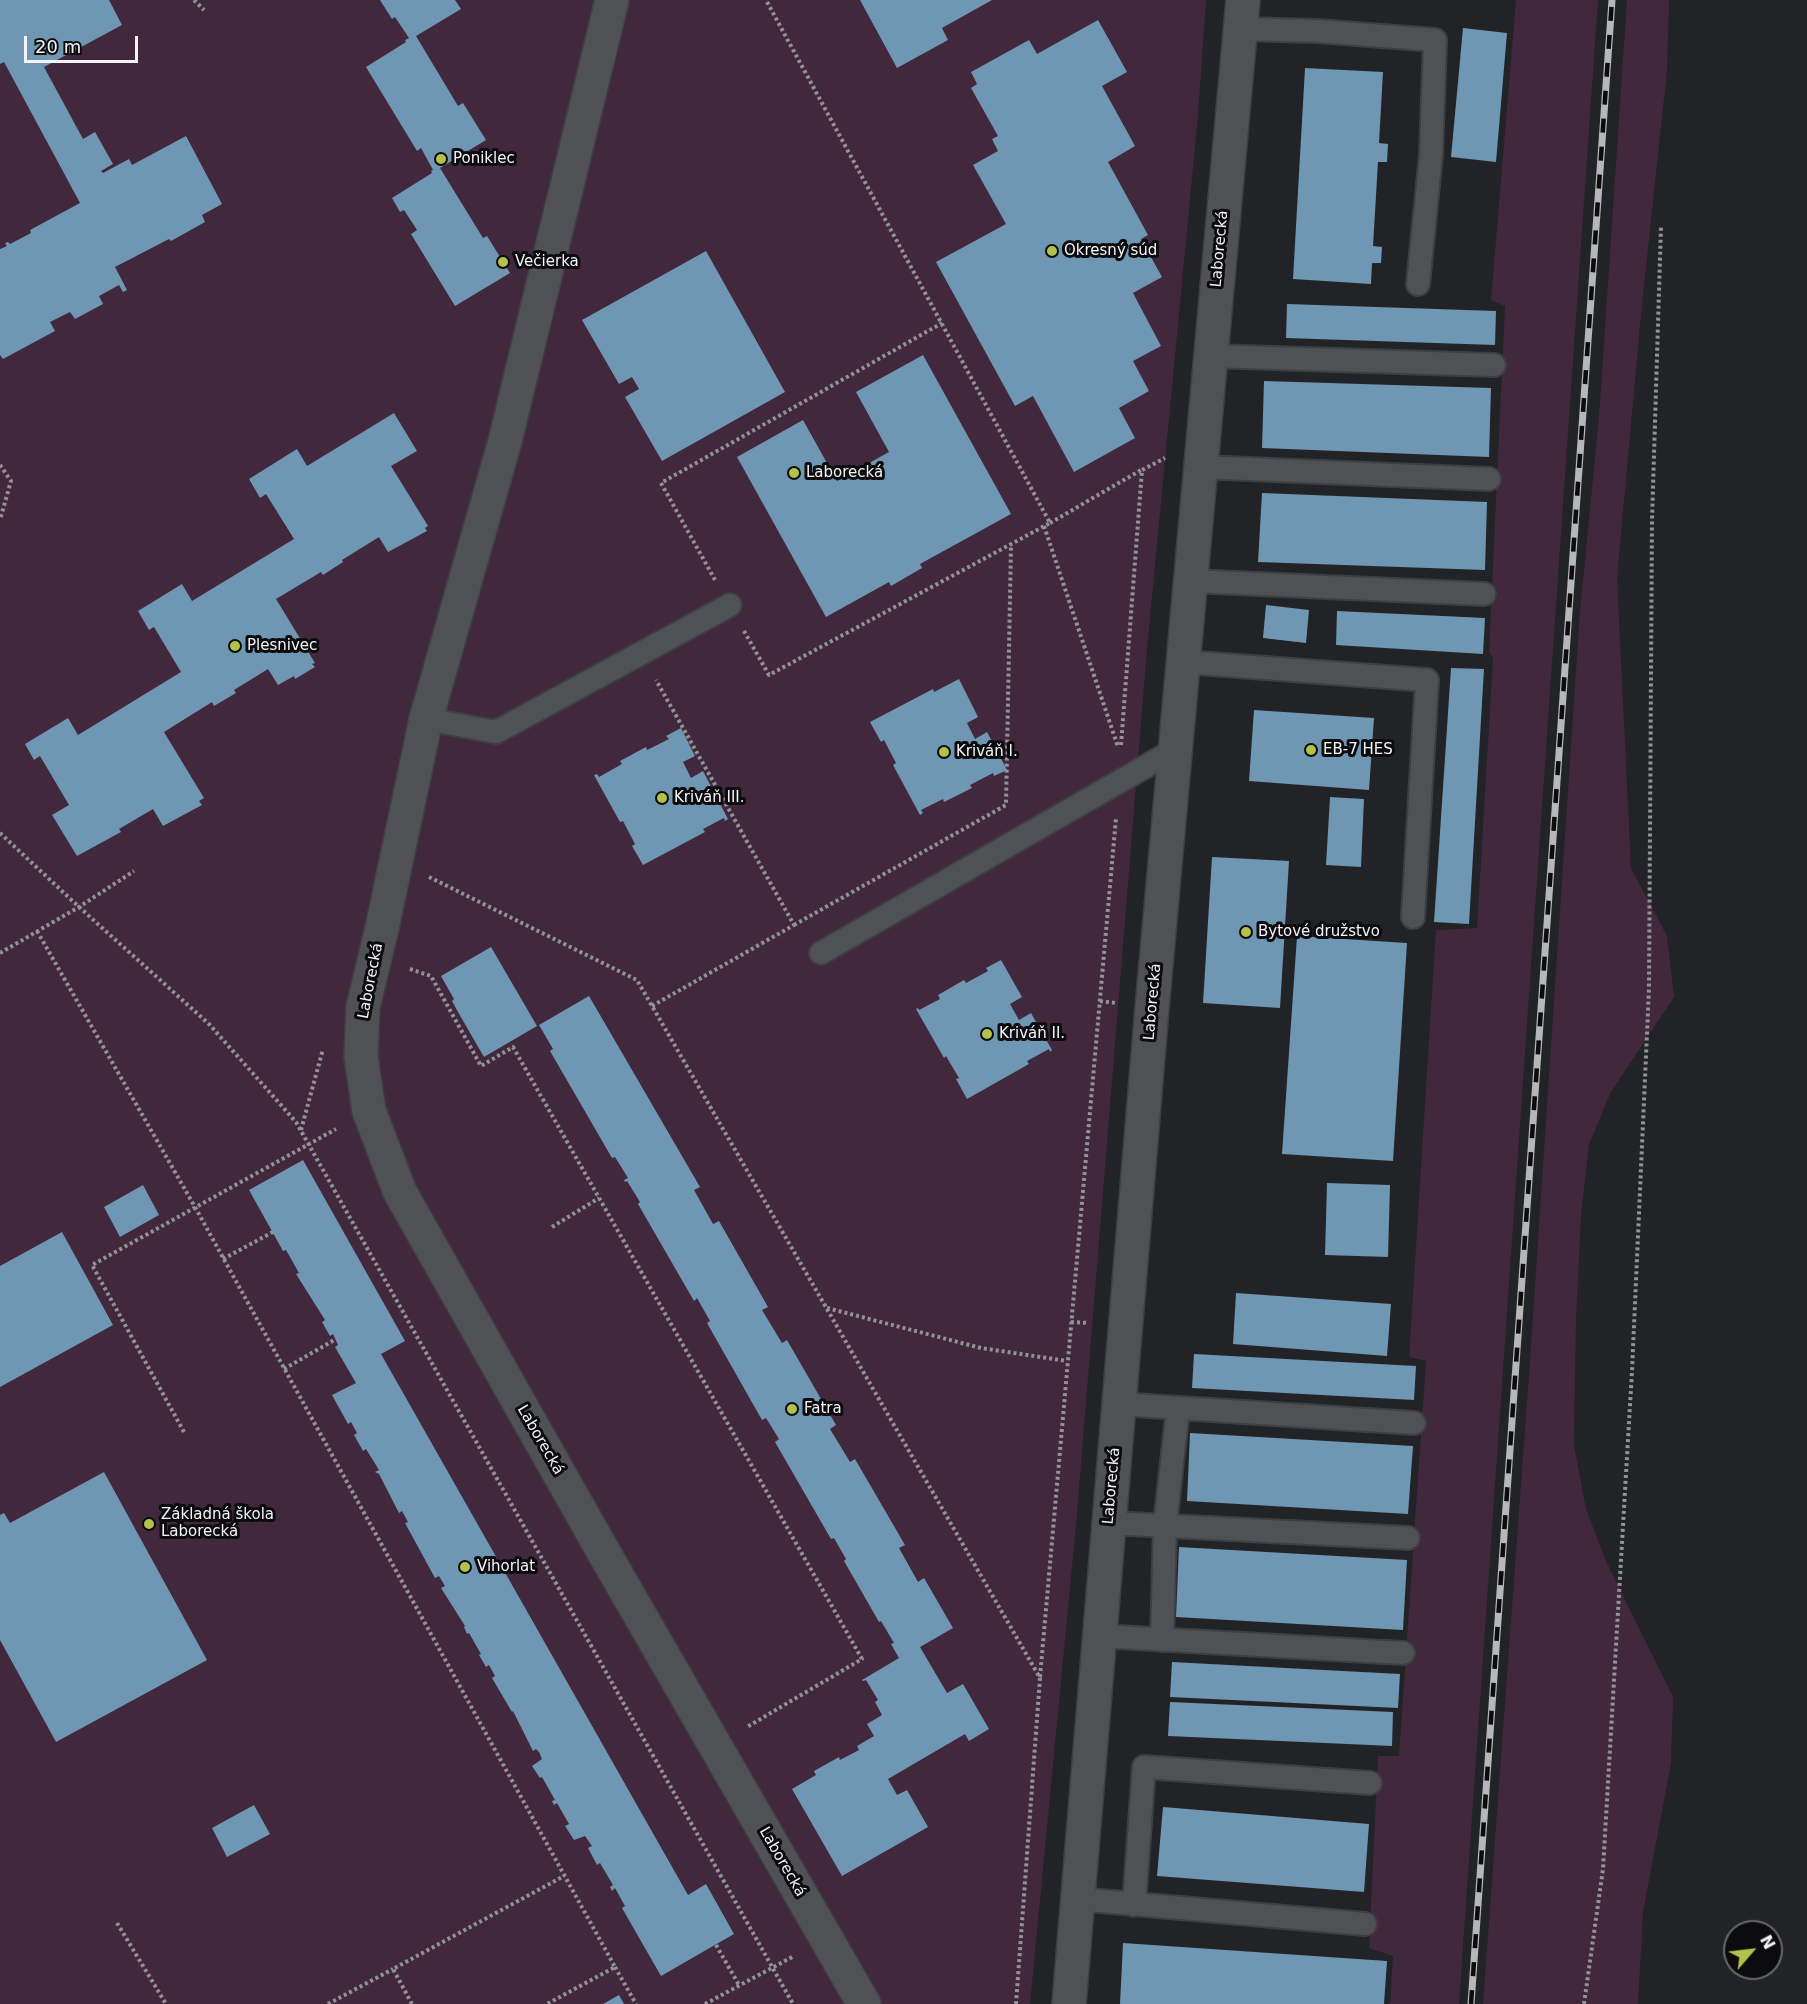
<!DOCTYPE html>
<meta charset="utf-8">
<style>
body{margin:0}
#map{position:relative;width:1807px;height:2004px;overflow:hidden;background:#222326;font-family:"DejaVu Sans",sans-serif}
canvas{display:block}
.north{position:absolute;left:1723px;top:1920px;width:60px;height:60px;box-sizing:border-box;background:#0c0c0e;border:2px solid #68696b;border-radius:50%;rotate:62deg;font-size:16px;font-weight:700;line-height:24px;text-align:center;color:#f3f4f7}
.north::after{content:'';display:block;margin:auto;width:21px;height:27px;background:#b3c24b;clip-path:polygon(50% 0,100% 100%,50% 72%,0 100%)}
.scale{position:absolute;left:24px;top:36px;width:114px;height:27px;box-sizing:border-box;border:3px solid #f3f4f7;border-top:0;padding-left:8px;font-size:18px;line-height:21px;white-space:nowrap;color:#f3f4f7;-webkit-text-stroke:4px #0c0c0e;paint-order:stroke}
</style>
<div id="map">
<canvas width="1807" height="2004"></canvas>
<div class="north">N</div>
<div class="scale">20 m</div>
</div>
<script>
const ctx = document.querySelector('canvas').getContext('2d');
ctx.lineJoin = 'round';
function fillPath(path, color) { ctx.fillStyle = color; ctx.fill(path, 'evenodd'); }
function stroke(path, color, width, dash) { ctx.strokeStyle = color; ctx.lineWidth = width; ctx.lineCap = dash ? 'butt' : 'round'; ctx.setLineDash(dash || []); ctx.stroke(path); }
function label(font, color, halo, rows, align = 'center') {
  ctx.font = font + ' "DejaVu Sans",sans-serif'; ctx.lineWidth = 6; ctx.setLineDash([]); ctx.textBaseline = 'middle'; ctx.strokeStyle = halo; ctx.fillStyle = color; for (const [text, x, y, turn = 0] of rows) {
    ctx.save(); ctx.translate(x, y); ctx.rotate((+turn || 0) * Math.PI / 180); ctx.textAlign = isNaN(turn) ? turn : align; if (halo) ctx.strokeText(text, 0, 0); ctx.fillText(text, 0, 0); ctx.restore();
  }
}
const green = new Path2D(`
 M0,0H1206L1198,115L1147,649L1076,1525L1030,2004H0Z
 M1516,0H1598L1459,2004H1390L1393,1956L1369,1948L1378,1756H1399L1426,1361L1409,1357L1436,930L1477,928L1493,658L1489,652L1505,306L1491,300Z
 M1627,0H1669L1667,70L1642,304L1617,578L1631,868L1667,936L1674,997L1611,1092L1589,1144L1581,1216L1576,1318L1574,1445L1586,1509L1606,1561L1673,1697L1671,1763L1643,1912L1638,2004H1483L1530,1361L1580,611L1599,417Z`);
const building = new Path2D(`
 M0,0H109L122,25L44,67L83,139L95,132L113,164L101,171L103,173L129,159L132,165L186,136L222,204L202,215L205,222L171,241L169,239L115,267L127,290L123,292L119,285L99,296L103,304L75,319L70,312L50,322L55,331L3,359L0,355V249L7,246L5,243L8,242L10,244L31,233L30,230L80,203L4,62L0,64Z
 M380,0H455L461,9L416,36L458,106L463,103L486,140L440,168L483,238L487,236L510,273L455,306L411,234L417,230L404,210L400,212L392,198L432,173L431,171L433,170L421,148L417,151L366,67L406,42L405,40L409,38L395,17L392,19Z
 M860,0H992L942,28L948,40L897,68Z
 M1098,20L1127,72L1102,86L1135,146L1108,162L1148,235L1141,239L1162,277L1133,293L1161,346L1133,361L1149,391L1119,408L1135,438L1074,472L1033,396L1015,406L936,262L1006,224L973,165L998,151L992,139L998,136L971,88L977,84L971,72L1029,40L1037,54Z
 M1463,28L1507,33L1496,162L1451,157Z
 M1305,68L1383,72L1379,143L1388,144L1387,162H1378L1373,246L1382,247L1381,263H1372L1371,284L1293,279Z
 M706,251L785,392L662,461L625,397L639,389L632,377L619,384L582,320Z
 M1287,304L1496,311L1495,345L1286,338Z
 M923,355L1011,514L920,564L922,568L891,586L889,582L826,617L737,457L803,420L837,481L889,452L856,392Z
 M1264,381L1491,388L1489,457L1262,448Z
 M394,413L417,451L391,466L428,526L425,528L427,531L388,552L379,537L342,560L343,562L323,575L321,572L276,599L315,663L312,664L315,667L295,679L294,676L278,685L268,669L234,690L236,693L214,706L212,702L164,732L204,798L199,801L202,805L163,826L153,809L119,829L121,832L77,856L52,815L69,805L40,756L34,760L25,744L68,718L78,735L181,672L154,627L149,630L138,611L182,584L192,601L294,539L266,494L260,498L249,479L297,449L307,466Z
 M1262,493L1487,502L1485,570L1258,562Z
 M1266,605L1309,610L1306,643L1263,638Z
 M1337,611L1485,618L1483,654L1336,645Z
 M1451,668L1484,669L1469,924L1434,922Z
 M959,679L978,717L967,723L975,739L987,732L1007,770L994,776L993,773L970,785L972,788L944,802L943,799L921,810L923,813L920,815L893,765L896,763L884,740L881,742L870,722L933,689L934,692Z
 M1254,710L1374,718L1369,790L1249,781Z
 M681,728L695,756L683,762L691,778L703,771L728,819L725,821L724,818L703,829L705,832L643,865L632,846L635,844L623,821L620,822L594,775L597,774L599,777L622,764L620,761L646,747L647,750L669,739L666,736Z
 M1330,797L1364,799L1361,867L1326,865Z
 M1212,857L1289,861L1280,1008L1203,1003Z
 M1297,936L1407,943L1393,1161L1282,1154Z
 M491,947L537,1026L484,1057L458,1012L452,1001L454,999L441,976Z
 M1001,960L1022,997L1010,1004L1019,1020L1031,1013L1052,1050L1050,1052L1049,1049L1027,1061L1029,1064L967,1099L956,1079L959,1078L946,1056L944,1058L916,1009L918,1008L919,1010L940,999L938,995L964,980L966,983L988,971L986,968Z
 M589,996L700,1187L694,1190L713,1224L719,1221L768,1307L762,1310L782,1343L787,1340L836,1425L830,1429L850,1462L855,1459L905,1545L899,1548L918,1582L924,1578L953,1628L920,1647L947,1693L963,1684L989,1729L969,1741L965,1734L888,1779L897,1795L907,1790L928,1827L842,1876L792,1789L816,1775L814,1771L839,1757L840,1760L859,1750L857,1746L874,1736L867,1724L882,1715L875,1702L878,1700L866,1680L863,1681L862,1680L899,1658L891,1644L894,1643L881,1621L879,1622L844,1561L846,1559L834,1538L831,1539L775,1442L779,1439L766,1418L762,1420L707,1323L710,1321L697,1298L694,1301L638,1204L640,1202L627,1181L625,1182L624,1180L628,1178L615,1157L612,1158L550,1051L553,1049L539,1025Z
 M303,1160L405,1341L381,1354L688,1895L706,1884L734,1934L661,1976L622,1908L625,1906L615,1888L612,1891L610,1887L613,1885L600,1863L597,1865L588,1848L592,1846L585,1836L574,1840L565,1826L569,1824L557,1803L554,1805L552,1801L555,1800L542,1777L540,1778L532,1766L542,1759L539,1752L536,1749L533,1751L513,1711L512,1712L492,1678L495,1676L489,1665L486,1667L479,1655L481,1654L469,1633L467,1634L464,1627L465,1626L441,1588L445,1586L439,1576L435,1578L405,1523L408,1522L402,1511L399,1513L379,1474L375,1472L379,1470L366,1449L363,1451L354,1435L357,1433L351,1422L348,1424L332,1395L356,1383L335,1347L338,1345L333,1334L330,1336L322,1322L325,1320L296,1274L299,1273L286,1250L283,1251L249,1190Z
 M1327,1183L1390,1185L1388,1257L1325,1255Z
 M143,1185L159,1215L120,1237L104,1207Z
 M62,1232L113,1325L0,1387V1266Z
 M1236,1293L1391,1304L1387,1356L1233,1344Z
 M1194,1354L1416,1366L1414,1400L1192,1388Z
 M1190,1433L1413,1446L1408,1514L1187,1501Z
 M104,1472L207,1660L56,1742L0,1640V1515L4,1513L10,1523Z
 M1179,1547L1407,1560L1403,1630L1176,1617Z
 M1172,1662L1400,1674L1398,1708L1170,1697Z
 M1170,1702L1393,1712L1392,1746L1168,1736Z
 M254,1805L270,1834L227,1857L212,1828Z
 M1163,1807L1369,1824L1364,1892L1157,1876Z
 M1123,1943L1387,1961L1384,2004H1120Z
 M619,1995L624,2004H603Z`);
const path = new Path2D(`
 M194,0L204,10
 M0,465L11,481L0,520
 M1050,523L1141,470
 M1044,526L1118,747
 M715,580L661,483L942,323
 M744,631L769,675L1050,523L766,0
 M1121,745L1142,470L1165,458
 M0,833L79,907L209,1024L296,1122L793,2004
 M429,877L637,980L1040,1678L1016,2004
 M794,925L1006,805L1011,545
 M37,931L195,1207L615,1967L547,2004
 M0,953L79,907L134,871
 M410,969L431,976L481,1066L513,1047L862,1659L747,1727
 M1100,1001L1116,1003
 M652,1006L794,925L656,680
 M301,1130L323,1049
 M552,1227L599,1198
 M223,1259L273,1232
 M827,1308L981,1348L1067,1361
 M1071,1322L1089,1323
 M284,1369L336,1339
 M184,1432L92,1265L336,1129
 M1040,1677L1116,818
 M117,1923L166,2004
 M716,1945L739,1985
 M615,1967L636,2004
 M328,2004L393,1969
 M412,2004L393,1969L564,1876
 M705,2004L794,1956
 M1584,2004L1603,1869L1632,1371L1649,988L1652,520L1661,226`);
const service = new Path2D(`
 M1241,29L1317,31L1435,40L1431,155L1418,284
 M1210,356L1494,365
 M1200,467L1489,479
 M1191,581L1484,594
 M1184,662L1427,680L1413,917
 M426,719L496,732L730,605
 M821,953L1176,749
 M1118,1404L1414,1423
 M1109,1523L1408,1538
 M1099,1636L1403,1653
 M1162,1640L1165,1525L1178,1408
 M1077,1899L1365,1924
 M1134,1905L1144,1767L1370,1783`);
const minor = new Path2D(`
 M612,0L505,441L426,719L382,928L363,1007L361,1057L369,1111L400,1192L603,1551L864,2004
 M1069,2004L1152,1008L1243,0`);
const rail = new Path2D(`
 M1471,2004L1612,0`);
const markers = [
 [441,159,6,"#b3c24b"],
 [1052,251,6,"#b3c24b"],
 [503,262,6,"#b3c24b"],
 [794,473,6,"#b3c24b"],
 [235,646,6,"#b3c24b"],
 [1311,750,6,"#b3c24b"],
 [944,752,6,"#b3c24b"],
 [662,798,6,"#b3c24b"],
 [1246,932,6,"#b3c24b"],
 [987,1034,6,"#b3c24b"],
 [792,1409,6,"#b3c24b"],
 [149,1524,6,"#b3c24b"],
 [465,1567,6,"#b3c24b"]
];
const poiNames = [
 ["Poniklec",453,159],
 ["Okresný súd",1064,251],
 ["Večierka",515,262],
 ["Laborecká",806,473],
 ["Plesnivec",247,646],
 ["EB-7 HES",1323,750],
 ["Kriváň I.",956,752],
 ["Kriváň III.",674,798],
 ["Bytové družstvo",1258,932],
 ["Kriváň II.",999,1034],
 ["Fatra",804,1409],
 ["Základná škola",161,1515],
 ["Laborecká",161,1532],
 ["Vihorlat",477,1567]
];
const streetNames = [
 ["Laborecká",1220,249,-85],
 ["Laborecká",371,981,-79],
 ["Laborecká",1153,1002,-85],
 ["Laborecká",540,1440,60],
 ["Laborecká",1112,1486,-85],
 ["Laborecká",782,1862,60]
];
fillPath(green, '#41283d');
fillPath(building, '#6f96b3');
stroke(service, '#3e3f42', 26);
stroke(minor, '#3e3f42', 36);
stroke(path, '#929396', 4, [3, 3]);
stroke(service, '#4f5155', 22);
stroke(minor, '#4f5155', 33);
stroke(rail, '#b6b7ba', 7);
stroke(rail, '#0c0c0e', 4.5, [14]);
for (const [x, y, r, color] of markers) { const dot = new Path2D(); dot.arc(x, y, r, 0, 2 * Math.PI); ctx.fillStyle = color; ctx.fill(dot); stroke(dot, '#0c0c0e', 2); }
label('15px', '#f3f4f7', '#0c0c0e', poiNames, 'left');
label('15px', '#f3f4f7', '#0c0c0e', streetNames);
</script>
